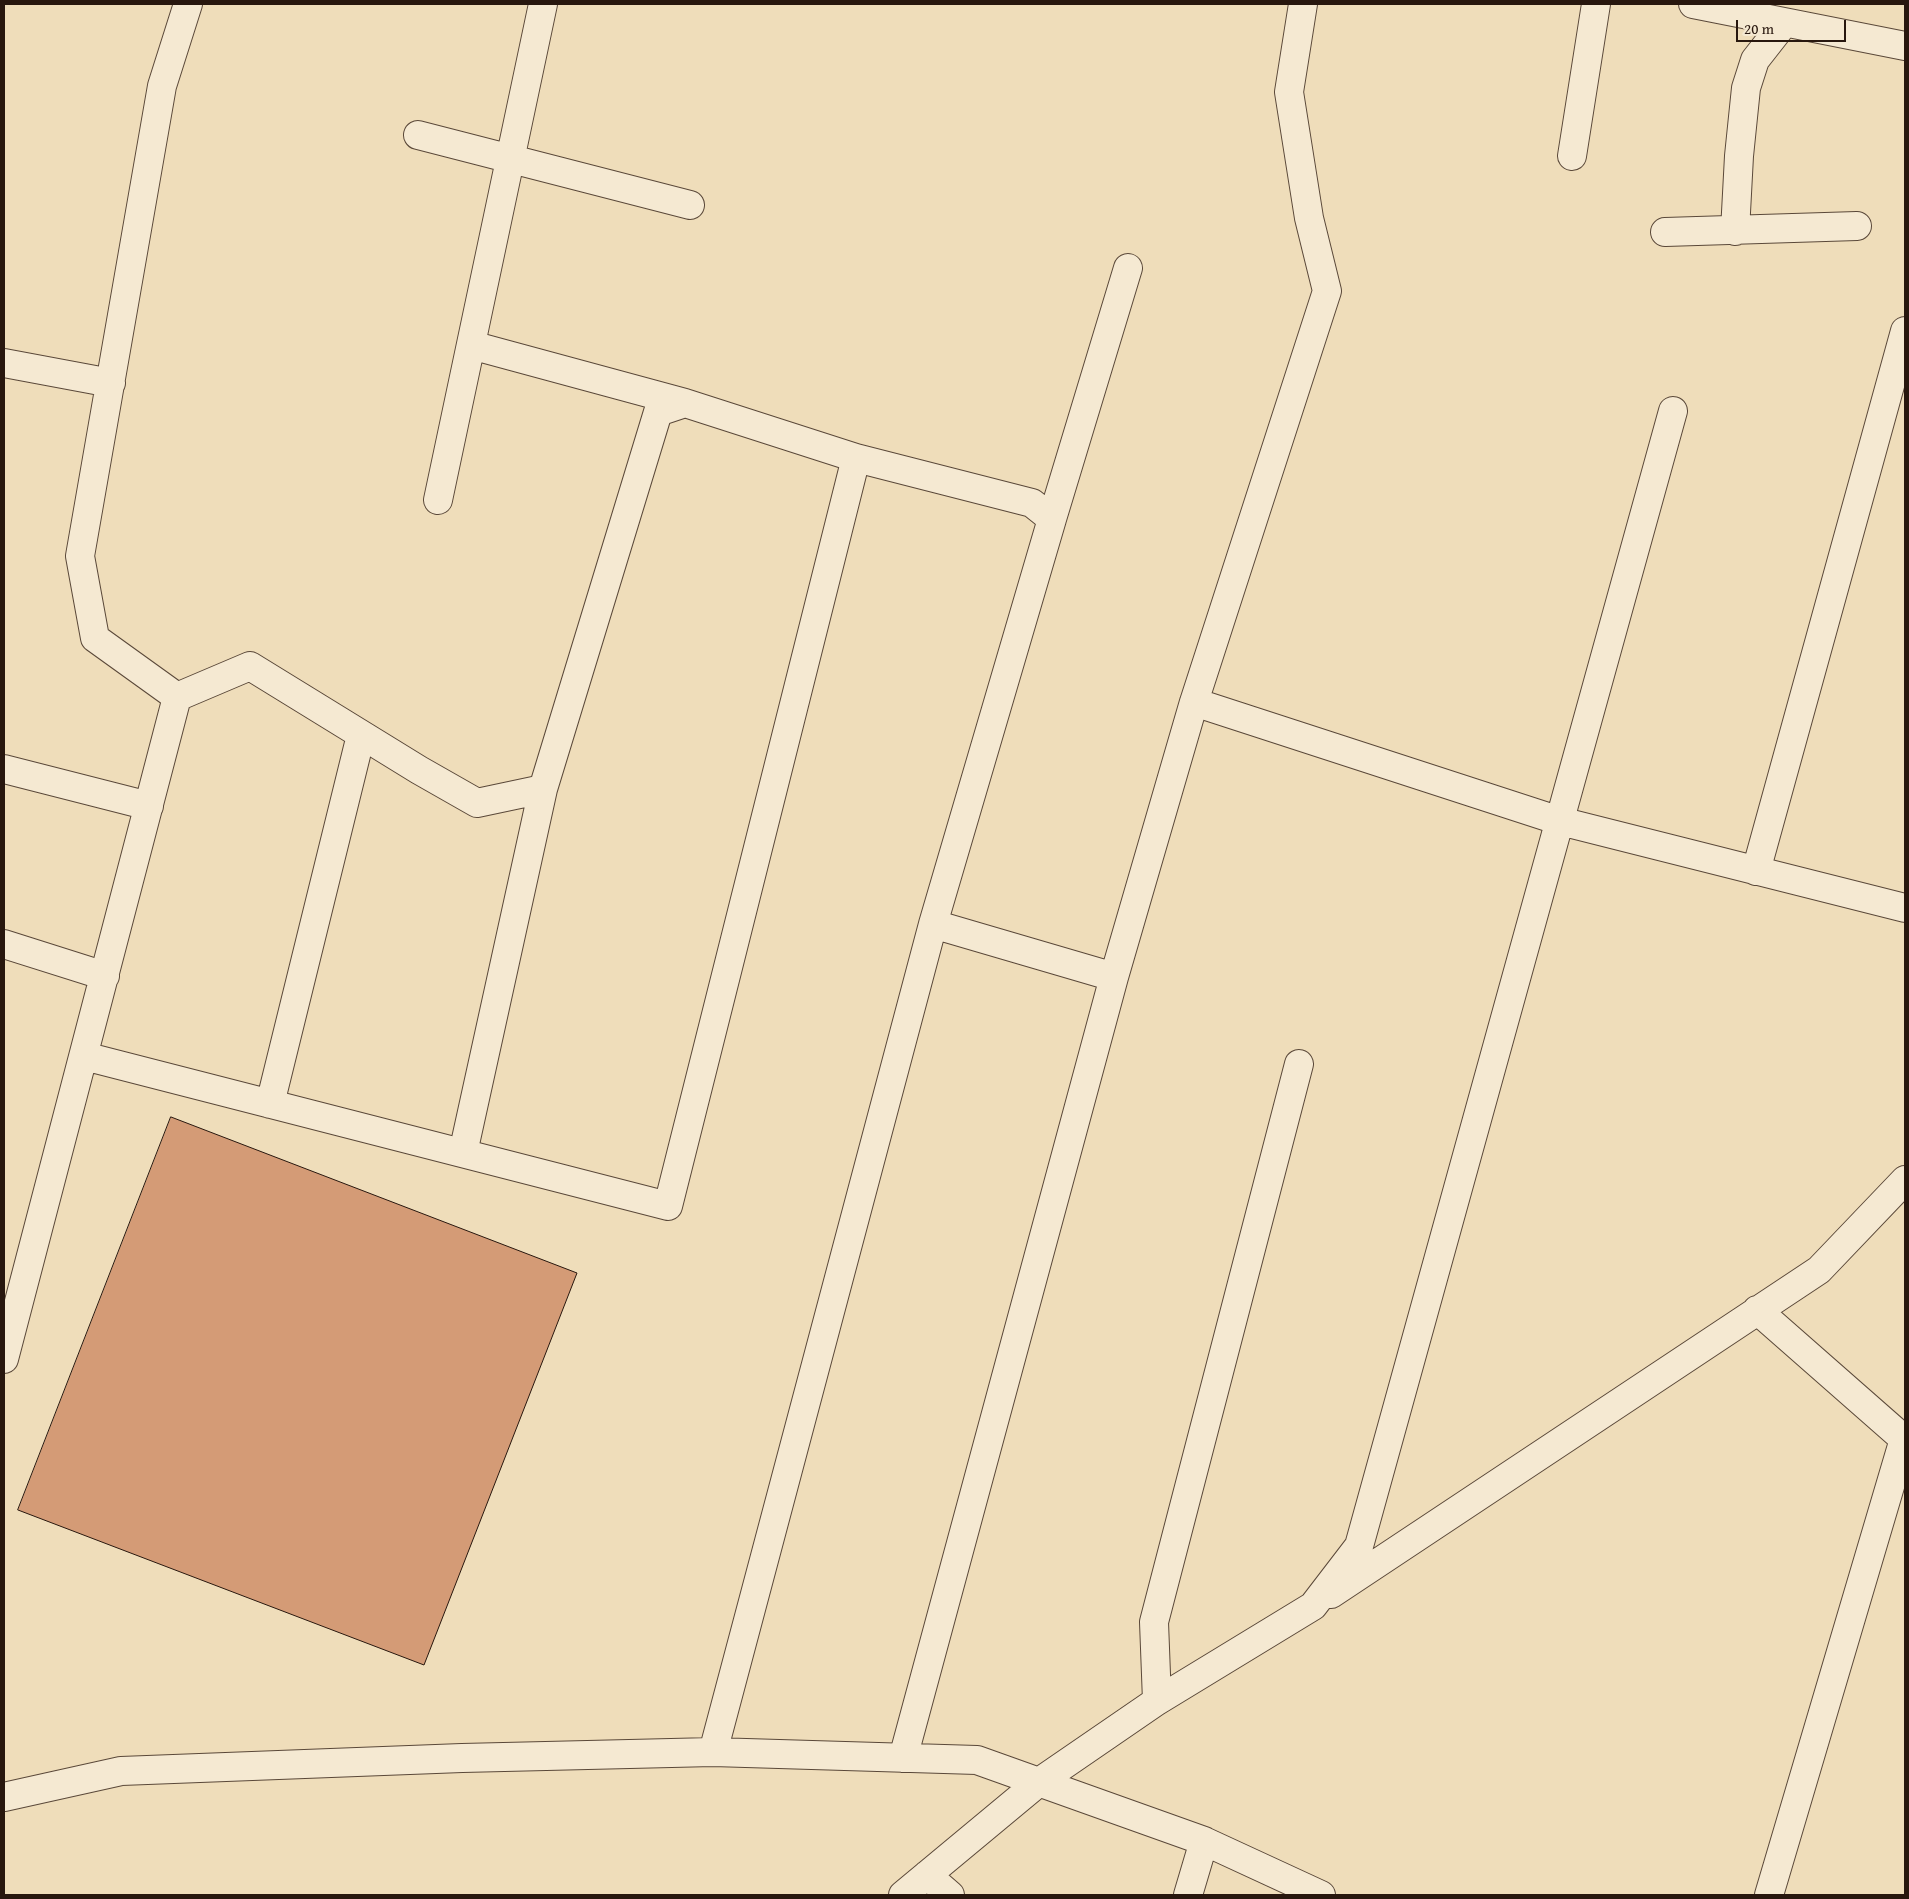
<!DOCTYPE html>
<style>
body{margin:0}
#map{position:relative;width:1909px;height:1899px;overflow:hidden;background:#efddba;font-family:"Gentium Book Plus",serif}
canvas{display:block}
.frame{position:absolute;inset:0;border:5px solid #28170e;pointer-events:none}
.scale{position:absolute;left:1736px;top:20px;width:110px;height:22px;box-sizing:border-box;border:2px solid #28170e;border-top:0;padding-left:6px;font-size:15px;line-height:18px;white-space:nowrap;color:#28170e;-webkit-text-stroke:4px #f5e9d2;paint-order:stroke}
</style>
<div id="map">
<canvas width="1909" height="1899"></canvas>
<div class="frame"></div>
<div class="scale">20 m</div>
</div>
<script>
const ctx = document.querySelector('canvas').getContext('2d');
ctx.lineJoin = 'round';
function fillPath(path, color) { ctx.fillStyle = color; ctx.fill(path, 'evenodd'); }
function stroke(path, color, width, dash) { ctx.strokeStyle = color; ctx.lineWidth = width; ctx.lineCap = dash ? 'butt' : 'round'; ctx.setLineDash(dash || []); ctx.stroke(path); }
const building = new Path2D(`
 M171,1117L577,1273L424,1665L18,1510Z`);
const street = new Path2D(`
 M1693,4L1905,46
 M418,135L690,205
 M1572,156L1596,4
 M1735,231L1739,156L1746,88L1755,60L1784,23
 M1665,232L1857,226
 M471,345L685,403
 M4,363L111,383
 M438,500L543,4
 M1052,519L1128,268
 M177,697L95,638L80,556L162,86L188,4
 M1194,702L1560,821L1905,908
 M4,769L149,806
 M1756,871L1905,331
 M4,944L105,976
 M84,1056L668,1206L856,458
 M270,1104L361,735
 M463,1153L543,789
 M1757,1310L1905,1440
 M4,1359L177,697L250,666L419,770L477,803L543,789L658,412L685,403L856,458L1032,503L1052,519L933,924
 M1331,1594L1819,1270L1905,1180
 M1157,1701L1154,1622L1299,1064
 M713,1752L933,924L1114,977
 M903,1758L1114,977L1194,702L1327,291L1309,218L1289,92L1303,4
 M4,1797L121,1771L462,1758L713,1752L977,1760L1204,1841L1321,1895
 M927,1875L950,1895
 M903,1895L1039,1782L1157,1701L1313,1606L1359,1546L1673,411
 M1188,1895L1204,1841
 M1769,1895L1904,1439`);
fillPath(building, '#d49b76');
stroke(building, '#28170e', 1);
stroke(street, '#5a4839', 30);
stroke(street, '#f5e9d2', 28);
</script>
